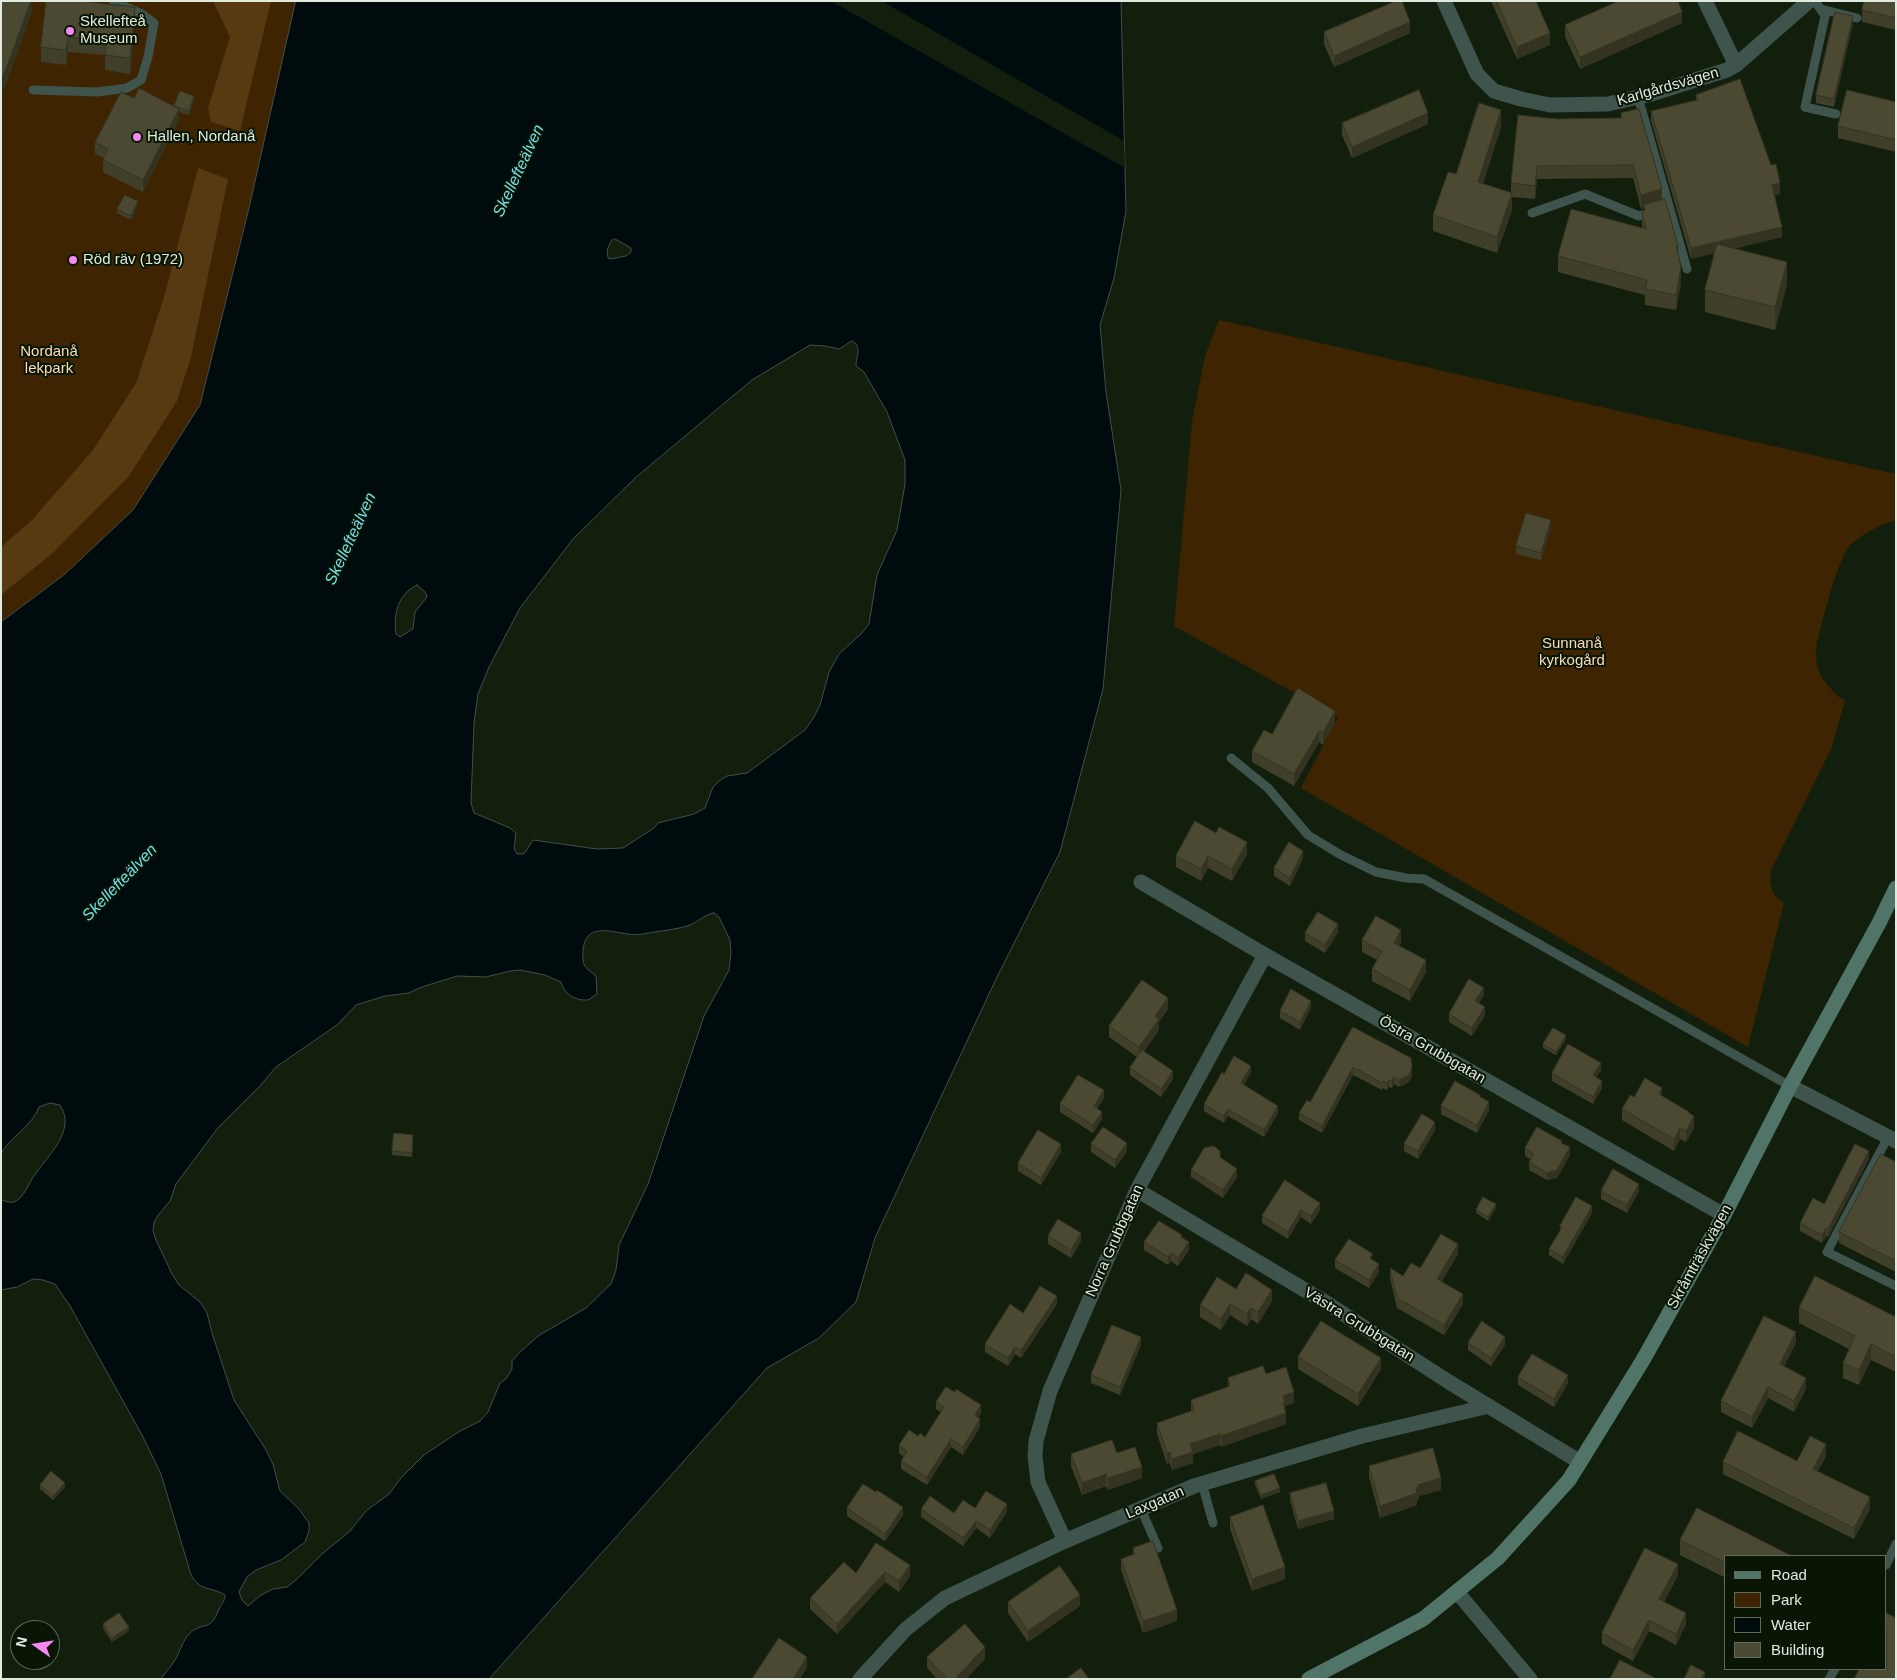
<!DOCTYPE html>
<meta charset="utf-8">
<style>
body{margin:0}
#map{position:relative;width:1897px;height:1680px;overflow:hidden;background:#121f0d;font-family:Helvetica,sans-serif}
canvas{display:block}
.frame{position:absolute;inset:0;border:2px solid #e1eade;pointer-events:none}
.legend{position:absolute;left:1724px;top:1555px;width:162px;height:115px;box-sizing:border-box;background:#091605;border:1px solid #5f6b5c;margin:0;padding:6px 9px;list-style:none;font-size:15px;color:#e1eade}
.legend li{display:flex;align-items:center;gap:10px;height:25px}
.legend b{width:25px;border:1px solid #5f6b5c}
.north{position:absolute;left:10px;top:1620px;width:50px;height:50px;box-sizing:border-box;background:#091605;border:1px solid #5f6b5c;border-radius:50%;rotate:283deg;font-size:14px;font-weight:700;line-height:20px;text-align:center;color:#e1eade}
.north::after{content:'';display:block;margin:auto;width:18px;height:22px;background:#f489f1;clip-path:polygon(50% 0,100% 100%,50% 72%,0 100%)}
</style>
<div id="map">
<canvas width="1897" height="1680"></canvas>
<div class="frame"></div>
<ul class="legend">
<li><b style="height:6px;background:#507468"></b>Road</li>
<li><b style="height:14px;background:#3e2400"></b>Park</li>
<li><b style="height:14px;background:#000b0e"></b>Water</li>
<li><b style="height:14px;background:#4b4931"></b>Building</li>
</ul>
<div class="north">N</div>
</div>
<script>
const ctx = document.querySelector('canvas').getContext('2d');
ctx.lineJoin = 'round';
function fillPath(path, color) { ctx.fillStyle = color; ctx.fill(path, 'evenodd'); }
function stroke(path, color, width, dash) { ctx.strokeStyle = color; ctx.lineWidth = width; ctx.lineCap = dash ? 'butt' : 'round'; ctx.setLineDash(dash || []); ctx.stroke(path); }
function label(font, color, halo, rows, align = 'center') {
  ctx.font = font + ' Helvetica,sans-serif'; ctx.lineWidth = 4; ctx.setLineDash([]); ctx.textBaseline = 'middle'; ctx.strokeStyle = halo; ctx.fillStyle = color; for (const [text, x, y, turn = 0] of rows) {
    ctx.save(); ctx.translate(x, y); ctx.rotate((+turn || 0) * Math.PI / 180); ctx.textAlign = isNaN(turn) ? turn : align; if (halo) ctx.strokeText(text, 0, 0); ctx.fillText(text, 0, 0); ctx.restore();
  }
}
const green = new Path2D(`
 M1,1H296L249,208L200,405L133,510L65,574L1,622Z
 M1219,320L1896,474V520C1879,526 1861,533 1849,547C1837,561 1823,620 1817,642C1812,668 1824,686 1845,701L1832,747L1772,868C1768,883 1770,894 1784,903L1748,1047L1301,788L1338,717L1174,626L1192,421L1205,356Z`);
const forest = new Path2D(`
 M213,1H271L240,131L211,122L208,108L230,37Z
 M198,168L228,179L191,357L177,401L129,476L54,552L1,595V547L32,520L93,450L136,383L164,297Z`);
const water = new Path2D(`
 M296,1H1121L1126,211L1114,278L1100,325L1106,392L1121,490L1103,689L1060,852L996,979L875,1238L856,1302L819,1338L767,1368L489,1679H161C165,1672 171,1667 175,1660C180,1651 183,1640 190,1633C203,1621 210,1633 219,1609C221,1604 225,1602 225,1595C210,1586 201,1592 191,1575L161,1474L142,1435L70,1306L55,1284L43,1280L33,1279L17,1287L1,1290V1200C6,1201 11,1204 16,1201C24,1197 29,1183 34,1176C47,1156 77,1131 60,1105L50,1103L39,1107C32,1126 12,1136 1,1153V622L65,574L133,510L200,405L249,208ZM615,239L631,248V252L626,256L610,259L608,258L607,250L611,241ZM852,341C863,347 856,355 856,366L864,372L887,412L905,460V484L897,530L877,575L869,624L862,633L839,654L829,672L820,705L814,717L805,730L747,773L727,776L719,781L713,787L705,808L694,814L658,823L654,828L623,848L597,849L533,840L524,854H517L514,848L516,833L510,828L474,813L471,803L474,723L478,694L489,667L520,608L573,539L635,478L752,380L810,345L825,346L839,349ZM417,585L425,592L427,597L415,612L413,629L400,637L396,634C393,614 398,594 417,585ZM714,913L719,917L730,940L731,952L729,970L704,1016L648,1184L619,1245L616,1270L611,1284L586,1308L538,1336L519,1353L512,1361V1369L506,1379L500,1383L488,1412L480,1421L460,1431L424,1455L401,1478L389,1494L366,1511L350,1531L322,1554L296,1580L287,1587L273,1589L261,1595L248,1606L242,1600L239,1592L247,1577L256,1570L281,1560L305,1542L309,1531V1523L298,1508L280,1491L273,1464L266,1450L234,1400L212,1333L207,1313L200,1302L179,1285L172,1274L156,1240L153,1231L154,1222L159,1214L170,1201L176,1184L217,1129L259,1087L276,1067L337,1025L356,1005L385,996L409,993L419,988L457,976L486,977L510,971L520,970L545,975L561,982C564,994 575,1001 588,1000L597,994L596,976C585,967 582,967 583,951C585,922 610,932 628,934C637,936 646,933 655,932C666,930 679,929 690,925C698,922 705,914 714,913Z`);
const pier = new Path2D(`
 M831,1H882L1124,141L1125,168Z`);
const lane = new Path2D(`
 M1815,1L1825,16L1805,107L1836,114
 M1821,9L1857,18
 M33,90L97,92L127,88L141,80L148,57L154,23L142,14L113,1
 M1638,97L1687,269
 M1532,213L1585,194L1639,216L1652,212
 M1231,758L1268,788L1308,835L1341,855L1376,872L1406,878L1424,879L1790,1086
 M1888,1137L1827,1252L1896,1286
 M1202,1483L1213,1523
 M1141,1509L1158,1548
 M1886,1565L1896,1544
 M1829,1679L1835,1669`);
const street = new Path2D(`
 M1444,1L1477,74L1494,91L1521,99L1550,105L1608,104L1651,94L1727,70L1736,65L1809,1
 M1705,1L1736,65
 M1141,882L1265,955L1724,1215
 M1790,1086L1896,1141
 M1137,1190L1325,1302L1449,1382L1580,1462
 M1065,1541L1038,1482L1035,1456L1036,1441L1050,1391L1137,1190L1265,955
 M1457,1592L1530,1679
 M860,1679L906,1629L945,1598L1065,1541L1194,1486L1362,1436L1489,1406`);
const secondary = new Path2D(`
 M1309,1679L1423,1619L1498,1558L1569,1480L1643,1360L1724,1215L1790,1086L1879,923L1896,888`);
const wall = new Path2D(`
 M90,1V2L135,22L130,74L105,70V55L68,52L66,65L41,62V47Z
 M1491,1H1536L1550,45L1517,59Z
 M1896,1V30L1862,22V10Z
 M1682,23L1580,69L1565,37V25Z
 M1853,23L1834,107L1816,103V95Z
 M1324,32L1410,33L1334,67L1324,44Z
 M1696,95L1780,194L1774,195L1782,237L1733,249L1787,284L1775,330L1705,312V290L1715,253L1691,259L1651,121V111L1696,100Z
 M194,100L189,115L179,112V120L143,192L103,172V160L104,158L95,154V142L174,106Z
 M1896,102V152L1838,138V126Z
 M1621,113L1662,200L1678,256L1681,283L1676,310L1645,305V295L1558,272V256L1642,228V212L1644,211V208L1641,209L1633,178L1537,179L1535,199L1512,197V210L1497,253L1433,231V215L1456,174L1501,127L1483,184L1511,193V183L1557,119L1621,118Z
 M1342,123L1428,124L1352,158L1342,135Z
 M138,205L131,220L117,213V209Z
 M1551,528L1541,560L1516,554V546Z
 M1335,723L1323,745L1319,742L1294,786L1252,762V751L1272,734Z
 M1247,854L1232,881L1208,868L1201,881L1176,867V856Z
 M1303,858L1290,886L1274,876V868Z
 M1338,932L1325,953L1305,941V933Z
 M1362,940L1401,942L1399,946L1426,972L1410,1001L1372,981V969L1377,960L1362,952Z
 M1484,995L1479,1003L1485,1015L1472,1036L1449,1022V1014Z
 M1311,1008L1300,1030L1280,1018V1011Z
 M1168,1009L1159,1022V1030L1144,1051L1173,1079L1161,1097L1130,1075V1068L1137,1057L1109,1037V1026Z
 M1353,1027L1412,1075L1409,1082L1399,1087L1394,1084L1392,1088L1389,1087L1387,1090L1383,1088L1382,1090L1353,1075L1322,1133L1299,1120V1113L1310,1102Z
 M1566,1039L1556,1055L1543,1048V1044Z
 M1601,1070L1596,1077L1602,1088L1593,1104L1552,1081V1073Z
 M1251,1072L1244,1085L1278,1113L1264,1137L1228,1116L1224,1123L1204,1111V1104L1224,1074Z
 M1662,1096L1689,1113L1694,1128L1686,1142L1680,1139L1674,1151L1622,1120V1109L1634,1097Z
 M1480,1097L1489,1110L1477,1133L1441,1114V1106Z
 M1104,1098L1097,1109L1102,1119L1093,1133L1060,1112V1104Z
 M1435,1130L1418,1159L1404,1151V1144Z
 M413,1139L412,1157L392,1155V1151Z
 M1562,1143L1570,1155L1557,1178L1547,1180L1529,1170V1162L1530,1159L1525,1156V1148Z
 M1091,1144L1127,1151L1115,1168L1091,1152Z
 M1061,1152L1041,1185L1018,1171V1163Z
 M1220,1157L1237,1177L1223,1198L1191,1177V1170Z
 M1869,1159L1828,1237L1826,1236L1822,1243L1800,1231V1223L1824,1204Z
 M1896,1162V1272L1839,1243V1232Z
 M1285,1180L1320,1210L1311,1224L1301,1217L1288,1239L1262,1223V1216Z
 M1601,1191H1639L1627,1213L1601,1199Z
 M1496,1208L1488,1221L1476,1213V1210Z
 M1592,1213L1563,1264L1549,1255V1249L1560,1231V1226Z
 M1048,1236L1081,1241L1071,1258L1048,1244Z
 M1182,1238L1189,1250L1178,1266L1171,1261L1168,1265L1144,1250V1242Z
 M1458,1254L1442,1281L1463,1304L1444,1335L1397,1308L1390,1278V1268L1403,1276L1420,1268Z
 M1335,1260H1373L1379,1272L1369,1288L1335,1268Z
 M1236,1289L1272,1301L1258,1324L1251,1319L1247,1326L1230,1315L1221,1330L1200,1317V1305Z
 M1057,1304L1021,1358L1015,1354L1008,1366L985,1352V1344L1023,1313Z
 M1799,1308L1896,1317V1372L1871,1360L1859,1385L1843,1378V1363L1849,1349L1799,1323Z
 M1468,1343L1505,1345L1491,1366L1468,1350Z
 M1796,1343L1784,1366L1806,1389L1794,1412L1768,1398L1752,1428L1721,1412V1401Z
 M1141,1345L1120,1395L1091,1383V1375Z
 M1298,1357L1381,1369L1358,1406L1298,1369Z
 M1266,1374L1294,1403L1285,1406L1286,1424L1221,1447L1220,1445L1193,1454V1463L1172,1470L1170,1463L1167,1464L1157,1434V1423L1191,1411V1400L1228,1387V1378Z
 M1518,1377L1568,1383L1554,1407L1518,1385Z
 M936,1402L981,1413L978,1417L980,1427L963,1455L951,1447L927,1485L901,1469V1461L904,1457L899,1453V1445L918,1436L925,1437L941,1412L936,1409Z
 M1117,1453L1142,1478L1108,1490L1106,1486L1082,1495L1071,1466V1454Z
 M1826,1456L1818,1471L1870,1509L1854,1539L1723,1474V1462L1797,1461Z
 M1369,1466L1441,1490L1419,1496V1499L1417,1500V1505L1380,1518L1369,1477Z
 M1255,1481L1280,1492L1261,1499L1255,1485Z
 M40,1485L65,1487L53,1500L40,1489Z
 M1290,1493L1334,1519L1298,1529L1290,1500Z
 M847,1508L903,1515L885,1541L847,1516Z
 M975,1508L1007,1512L990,1538L976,1528L963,1546L921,1517V1509L954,1513Z
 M1230,1517L1285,1579L1252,1591L1230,1529Z
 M1680,1540L1726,1556V1578L1680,1555Z
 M876,1543L910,1576L899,1592L885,1582L837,1634L810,1609V1598L856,1573Z
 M1133,1548L1177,1621L1143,1633L1121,1570V1559L1133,1554Z
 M1678,1575L1664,1602L1686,1624L1676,1645L1649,1631L1633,1661L1602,1644V1633Z
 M1008,1602L1080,1606L1028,1642L1008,1613Z
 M103,1624L129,1631L112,1642L103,1628Z
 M927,1657L985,1659L966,1679H937L927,1668Z`);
const shadedWall = new Path2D(`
 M31,1H32V12L6,85L1,95V80Z
 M135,7V22L130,74V58Z
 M1682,12V23L1580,69V57Z
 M1853,16V23L1834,107V99Z
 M1410,22V33L1334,67V56Z
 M1550,33V45L1517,59V47Z
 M68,37V52L66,65V50Z
 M194,96V100L189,115V111Z
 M179,109V120L143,192V180Z
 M1501,110V127L1478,198V182Z
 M1428,113V124L1352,158V147Z
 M1537,166V179L1535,199V186Z
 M1780,183V194L1772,196V185Z
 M1662,189V203L1644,205V208L1641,209V195Z
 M1512,193V210L1497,253V237Z
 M138,201V205L131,220V216Z
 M1782,227V237L1691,259V248Z
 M1676,246H1678V261Z
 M1787,262V284L1775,330V307Z
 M1681,267V283L1676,310V295Z
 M1551,520V528L1541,560V553Z
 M1335,711V723L1323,745V733Z
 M1319,731V742L1294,786V774Z
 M1247,842V854L1232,881V869Z
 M1303,851V858L1290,886V878Z
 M1208,856V868L1201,881V869Z
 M1338,924V932L1325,953V945Z
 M1401,930V942L1394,955V943Z
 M1426,960V972L1410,1001V990Z
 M1484,988V995L1475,1009V1001Z
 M1168,998V1009L1159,1022V1030L1139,1059V1047L1155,1016Z
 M1311,1001V1008L1300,1030V1022Z
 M1485,1007V1015L1472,1036V1028Z
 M1566,1035V1039L1556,1055V1052Z
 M1601,1063V1070L1593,1083V1075Z
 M1251,1066V1072L1241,1090V1083Z
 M1353,1067V1075L1322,1133V1126Z
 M1412,1067V1075L1409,1082L1399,1087V1080Z
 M1173,1071V1079L1161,1097V1089Z
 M1394,1077V1084L1392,1088V1081Z
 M1389,1080V1087L1387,1090V1083Z
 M1602,1081V1088L1593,1104V1097Z
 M1662,1088V1099L1659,1094Z
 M1104,1090V1098L1094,1114V1106Z
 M1489,1102V1110L1477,1133V1125Z
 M1278,1106V1113L1264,1137V1130Z
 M1228,1109V1116L1224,1123V1116Z
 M1102,1112V1119L1093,1133V1125Z
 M1694,1116V1128L1686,1142V1131Z
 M1435,1122V1130L1418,1159V1151Z
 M1680,1128V1139L1674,1151V1139Z
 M1127,1143V1151L1115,1168V1160Z
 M1061,1144V1152L1041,1185V1178Z
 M1570,1147V1155L1557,1178L1547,1180V1173Z
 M1869,1151V1159L1828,1237V1229Z
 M1237,1169V1177L1223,1198V1190Z
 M1639,1184V1191L1627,1213V1205Z
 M1320,1203V1210L1311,1224V1216Z
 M1496,1204V1208L1488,1221V1217Z
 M1592,1206V1213L1563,1264V1257Z
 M1301,1210V1217L1288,1239V1232Z
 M1826,1228V1236L1822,1243V1235Z
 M1081,1233V1241L1071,1258V1250Z
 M1189,1242V1250L1178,1266V1258Z
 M1458,1244V1254L1437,1289V1279Z
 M1171,1253V1261L1168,1265V1257Z
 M1379,1264V1272L1369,1288V1280Z
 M1272,1290V1301L1258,1324V1312Z
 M1463,1294V1304L1444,1335V1325Z
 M1057,1296V1304L1021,1358V1350Z
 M1230,1304V1315L1221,1330V1319Z
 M1251,1308V1319L1247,1326V1314Z
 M1796,1332V1343L1780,1375V1364Z
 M1141,1337V1345L1120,1395V1387Z
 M1505,1337V1345L1491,1366V1358Z
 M1871,1344V1360L1859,1385V1370Z
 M1015,1347V1354L1008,1366V1358Z
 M1381,1358V1369L1358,1406V1394Z
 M1568,1375V1383L1554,1407V1399Z
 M1806,1378V1389L1794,1412V1401Z
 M1768,1387V1398L1752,1428V1417Z
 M1294,1392V1403L1285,1406V1412L1283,1413V1396Z
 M981,1405V1413L975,1423V1415Z
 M1286,1413V1424L1221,1447V1436Z
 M980,1419V1427L963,1455V1447Z
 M1220,1434V1445L1193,1454V1463L1172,1470V1459L1190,1444Z
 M951,1439V1447L927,1485V1477Z
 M1826,1444V1456L1813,1480V1469Z
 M1170,1452V1463L1167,1464V1453Z
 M1142,1467V1478L1108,1490V1478Z
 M1106,1474V1486L1082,1495V1483Z
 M1441,1478V1490L1419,1496V1499L1417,1500V1505L1380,1518V1506L1416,1488L1418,1485Z
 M65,1483V1487L53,1500V1496Z
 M1280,1488V1492L1261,1499V1495Z
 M1870,1497V1509L1854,1539V1528Z
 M1007,1504V1512L990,1538V1530Z
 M903,1507V1515L885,1541V1534Z
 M1334,1511V1519L1298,1529V1521Z
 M976,1521V1528L963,1546V1538Z
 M1678,1564V1575L1659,1610V1599Z
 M910,1565V1576L899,1592V1581Z
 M1285,1567V1579L1252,1591V1579Z
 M885,1572V1582L837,1634V1624Z
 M1080,1595V1606L1028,1642V1631Z
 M1177,1610V1621L1143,1633V1621Z
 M1686,1613V1624L1676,1645V1634Z
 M1649,1620V1631L1633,1661V1650Z
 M129,1627V1631L112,1642V1638Z
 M985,1647V1659L966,1679H955Z
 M807,1657V1668L800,1679H793Z
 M1705,1672V1679H1701Z`);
const building = new Path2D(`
 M1,1H31L6,69L1,80Z
 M46,1H89V2L135,7L130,58L105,55L107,40L68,37L66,50L41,47Z
 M1396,1H1402L1410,22L1334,56L1324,32Z
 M1497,1H1536L1550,33L1517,47Z
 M1619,1H1678L1682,12L1580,57L1565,25Z
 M1864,1H1896V18L1862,10Z
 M1835,12L1853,16L1834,99L1816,95Z
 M1740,79L1771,165L1776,164L1780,183L1772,185L1782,227L1691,248L1651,111L1698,100L1696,95Z
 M139,88L179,109L143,180L103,160L108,149L95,142L121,92L134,98Z
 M1419,90L1428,113L1352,147L1342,123Z
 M1847,90L1896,102V140L1838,126Z
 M180,91L194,96L189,111L174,106Z
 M1479,103L1501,110L1478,182L1512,193L1497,237L1433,215L1448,172L1456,174Z
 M1639,109L1662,189L1641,195L1633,165L1537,166L1535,186L1511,183L1518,115L1557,119L1622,118L1621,113Z
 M125,195L138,201L131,216L117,209Z
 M1665,199L1678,246H1676L1681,267L1676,295L1645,289L1647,280L1558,256L1571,209L1646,229L1642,212L1645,211L1644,205Z
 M1717,244L1787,262L1775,307L1705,290Z
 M1526,513L1551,520L1541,553L1516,546Z
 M1298,688L1335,711L1323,733L1319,731L1294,774L1252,751L1264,730L1272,734Z
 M1195,821L1216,833L1219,827L1247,842L1232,869L1208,856L1201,869L1176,856Z
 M1289,842L1303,851L1290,878L1274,868Z
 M1318,912L1338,924L1325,945L1305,933Z
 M1376,916L1401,930L1394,943L1426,960L1410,990L1372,969L1382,951L1362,940Z
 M1469,979L1484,988L1475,1001L1485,1007L1472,1028L1449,1014Z
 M1142,980L1168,998L1155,1016L1159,1019L1139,1047L1109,1026Z
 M1291,989L1311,1001L1300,1022L1280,1011Z
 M1353,1027L1411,1058L1412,1067L1409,1075L1399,1080L1394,1077L1392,1081L1389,1080L1387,1083L1383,1081L1382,1083L1353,1067L1322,1126L1299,1113L1307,1100L1310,1102Z
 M1553,1028L1566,1035L1556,1052L1543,1044Z
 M1568,1044L1601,1063L1593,1075L1602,1081L1593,1097L1552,1073Z
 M1142,1050L1173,1071L1161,1089L1130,1068Z
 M1234,1056L1251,1066L1241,1083L1278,1106L1264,1130L1228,1109L1224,1116L1204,1104L1222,1072L1224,1074Z
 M1078,1075L1104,1090L1094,1106L1102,1112L1093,1125L1060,1104Z
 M1645,1078L1662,1088L1659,1094L1689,1112V1113L1694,1116L1686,1131L1680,1128L1674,1139L1622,1109L1630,1095L1634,1097Z
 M1455,1081L1480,1095L1479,1096L1489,1102L1477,1125L1441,1106Z
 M1422,1114L1435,1122L1418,1151L1404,1144Z
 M1103,1127L1127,1143L1115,1160L1091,1144Z
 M1537,1127L1562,1141L1561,1143L1570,1147L1557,1170L1547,1173L1529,1162L1534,1154L1525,1148Z
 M1038,1130L1061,1144L1041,1178L1018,1163Z
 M394,1133L413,1135L412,1153L392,1151Z
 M1855,1144L1869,1151L1828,1229L1826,1228L1822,1235L1800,1223L1813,1198L1824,1204Z
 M1214,1146L1220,1151V1157L1237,1169L1223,1190L1191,1170L1204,1148Z
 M1881,1154L1896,1162V1261L1839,1232Z
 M1613,1169L1639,1184L1627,1205L1601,1191Z
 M1285,1180L1320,1203L1311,1216L1301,1210L1288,1232L1262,1216Z
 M1483,1197L1496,1204L1488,1217L1476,1210Z
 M1576,1197L1592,1206L1563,1257L1549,1249L1562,1227L1560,1226Z
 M1058,1219L1081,1233L1071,1250L1048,1236Z
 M1159,1221L1182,1235L1181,1237L1189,1242L1178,1258L1171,1253L1168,1257L1144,1242Z
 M1441,1234L1458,1244L1437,1279L1463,1294L1444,1325L1397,1298L1390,1268L1403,1276L1411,1263L1420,1268Z
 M1349,1239L1373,1254L1370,1258L1379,1264L1369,1280L1335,1260Z
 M1246,1273L1272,1290L1258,1312L1251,1308L1247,1314L1230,1304L1221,1319L1200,1305L1217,1277L1236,1289Z
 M1815,1276L1896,1317V1357L1871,1344L1859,1370L1843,1363L1855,1336L1799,1308Z
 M1040,1286L1057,1296L1021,1350L1015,1347L1008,1358L985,1344L1010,1304L1023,1313Z
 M1764,1316L1796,1332L1780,1364L1806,1378L1794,1401L1768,1387L1752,1417L1721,1401Z
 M1321,1321L1381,1358L1358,1394L1298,1357Z
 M1482,1321L1505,1337L1491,1358L1468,1343Z
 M1112,1325L1141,1337L1120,1387L1091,1375Z
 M1532,1354L1568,1375L1554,1399L1518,1377Z
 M1263,1366L1266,1374L1286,1367L1294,1392L1283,1396L1285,1402L1283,1403L1286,1413L1221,1436L1220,1434L1190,1444L1193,1452L1172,1459L1170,1452L1167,1453L1157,1423L1194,1410L1191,1400L1230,1386L1228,1378Z
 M946,1387L955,1392L956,1389L981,1405L975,1415L980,1419L963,1447L951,1439L927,1477L901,1461L907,1451L899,1445L909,1430L918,1436L920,1433L925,1437L944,1407L936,1402Z
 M1738,1431L1797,1461L1810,1436L1826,1444L1813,1469L1870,1497L1854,1528L1723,1462Z
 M1112,1440L1117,1453L1135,1447L1142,1467L1108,1478L1106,1474L1082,1483L1071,1454Z
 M1433,1448L1441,1478L1418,1485L1419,1487L1416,1488L1417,1493L1380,1506L1369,1466Z
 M51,1471L65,1483L53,1496L40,1485Z
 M1274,1474L1280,1488L1261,1495L1255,1481Z
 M1326,1483L1334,1511L1298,1521L1290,1493Z
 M863,1484L876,1492L877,1490L903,1507L885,1534L847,1508Z
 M986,1491L1007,1504L990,1530L976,1521L963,1538L921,1509L930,1496L954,1513L963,1500L975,1508Z
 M1263,1505L1285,1567L1252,1579L1230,1517Z
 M1697,1508L1792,1556H1726V1563L1680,1540Z
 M1153,1541L1177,1610L1143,1621L1121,1559L1135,1554L1133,1548Z
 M876,1543L910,1565L899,1581L885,1572L837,1624L810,1598L844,1562L856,1573Z
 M1645,1548L1678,1564L1659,1599L1686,1613L1676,1634L1649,1620L1633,1650L1602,1633Z
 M1060,1566L1080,1595L1028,1631L1008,1602Z
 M119,1613L129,1627L112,1638L103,1624Z
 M1886,1613L1896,1618V1676L1894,1679H1854L1859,1669H1886Z
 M965,1624L985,1647L955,1679H947L927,1657Z
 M779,1638L807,1657L793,1679H752Z
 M1620,1660L1657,1679H1610Z
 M1691,1665L1705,1672L1701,1679H1684Z
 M1081,1668L1089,1679H1066Z`);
const markers = [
 [70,31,5,"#f489f1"],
 [137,137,5,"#f489f1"],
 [73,260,5,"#f489f1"]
];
const poiNames = [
 ["Skellefteå",80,22],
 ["Museum",80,39],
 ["Hallen, Nordanå",147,137],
 ["Röd räv (1972)",83,260]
];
const streetNames = [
 ["Karlgårdsvägen",1668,87,-16],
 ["Östra Grubbgatan",1432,1050,30],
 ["Norra Grubbgatan",1115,1241,-66],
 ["Skråmträskvägen",1700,1257,-61],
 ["Västra Grubbgatan",1359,1325,32],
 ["Laxgatan",1155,1503,-23]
];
const parkNames = [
 ["Nordanå",49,352],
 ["lekpark",49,369],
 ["Sunnanå",1572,644],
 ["kyrkogård",1572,661]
];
const waterNames = [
 ["Skellefteälven",519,171,-65],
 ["Skellefteälven",351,539,-65],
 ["Skellefteälven",120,883,-46]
];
fillPath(green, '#3e2400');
fillPath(forest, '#573912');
fillPath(water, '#000b0e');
stroke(water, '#444e4c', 1);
fillPath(pier, '#121f0d');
stroke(lane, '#3e544c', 9);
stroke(street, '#3e544c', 15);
stroke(secondary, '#507468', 15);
fillPath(wall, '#403f2a');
fillPath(shadedWall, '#343322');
fillPath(building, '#4b4931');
stroke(building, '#343322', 1);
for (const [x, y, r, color] of markers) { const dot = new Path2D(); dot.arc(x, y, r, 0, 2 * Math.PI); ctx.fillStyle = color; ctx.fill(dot); stroke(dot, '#091605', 2); }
label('15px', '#e1eade', '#091605', poiNames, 'left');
label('15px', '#e1eade', '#091605', streetNames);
label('15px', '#fbdbb7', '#091605', parkNames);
label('italic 16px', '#77deea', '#091605', waterNames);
</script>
